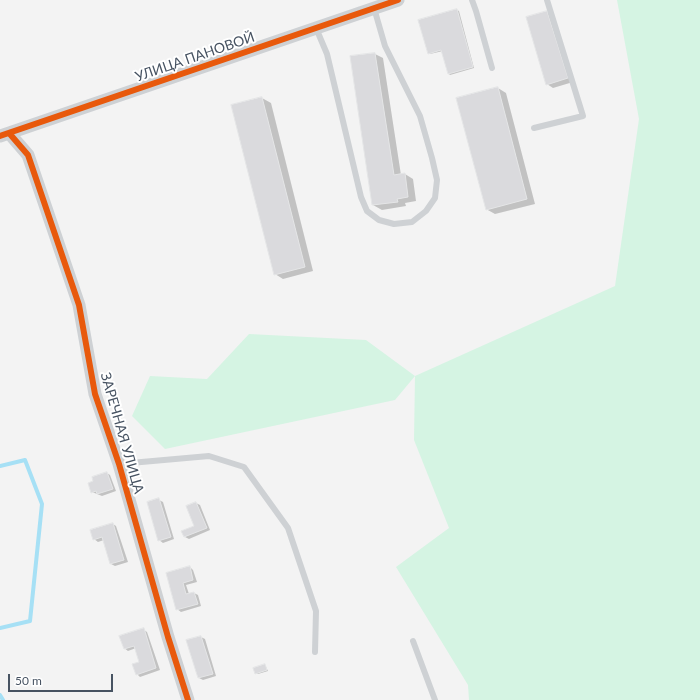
<!DOCTYPE html>
<meta charset="utf-8">
<style>
body{margin:0}
#map{position:relative;width:700px;height:700px;overflow:hidden;background:#f3f3f3;font-family:Lato,sans-serif}
canvas{display:block}
.scale{position:absolute;left:8px;top:674px;width:105px;height:18px;box-sizing:border-box;border:2px solid #475362;border-top:0;padding-left:5px;font-size:12px;line-height:14px;white-space:nowrap;color:#475362;-webkit-text-stroke:3px #fff;paint-order:stroke}
</style>
<div id="map">
<canvas width="700" height="700"></canvas>
<div class="scale">50 m</div>
</div>
<script>
const ctx = document.querySelector('canvas').getContext('2d');
ctx.lineJoin = 'round';
function fillPath(path, color) { ctx.fillStyle = color; ctx.fill(path, 'evenodd'); }
function stroke(path, color, width, dash) { ctx.strokeStyle = color; ctx.lineWidth = width; ctx.lineCap = dash ? 'butt' : 'round'; ctx.setLineDash(dash || []); ctx.stroke(path); }
function label(font, color, halo, rows, align = 'center') {
  ctx.font = font + ' Lato,sans-serif'; ctx.lineWidth = 4; ctx.setLineDash([]); ctx.textBaseline = 'middle'; ctx.strokeStyle = halo; ctx.fillStyle = color; for (const [text, x, y, turn = 0] of rows) {
    ctx.save(); ctx.translate(x, y); ctx.rotate((+turn || 0) * Math.PI / 180); ctx.textAlign = isNaN(turn) ? turn : align; if (halo) ctx.strokeText(text, 0, 0); ctx.fillText(text, 0, 0); ctx.restore();
  }
}
const green = new Path2D(`
 M617,0H700V700H469L468,685L396,567L449,528L414,440L415,376L395,400L165,449L132,416L150,376L207,379L249,334L366,340L415,376L615,286L639,119Z`);
const shadow = new Path2D(`
 M457,10L459,11L474,68L450,75L449,74L443,51L430,54L428,53Z
 M547,12L553,15L573,82L553,88L547,84L527,18Z
 M375,54L383,58L401,175L405,174L413,179L416,201L405,203L406,206L382,210L373,205Z
 M498,88L506,93L535,204L495,214L486,209Z
 M262,98L271,103L313,271L283,279L275,274L232,105Z
 M107,473L110,475L116,491L102,496L92,492Z
 M159,500L163,502L174,539L163,543L159,540Z
 M196,503L200,505L210,530L189,539L185,537L196,526Z
 M113,524L116,526L128,562L115,566L111,564L104,540L98,542L94,539Z
 M190,567L193,570L197,582L186,585L189,594L194,593L198,595L201,606L181,612L177,609L167,573Z
 M144,630L147,632L160,670L140,677L137,674L140,662L136,648L128,651L124,648Z
 M201,637L205,639L216,676L203,680L199,678L188,641Z
 M265,665L268,671L258,674L256,673Z`);
const stream = new Path2D(`
 M0,466L25,460L42,504L30,621L0,628
 M0,695L3,700`);
const building = new Path2D(`
 M457,9L473,67L448,74L441,50L428,54L418,20Z
 M547,11L568,78L546,85L526,17Z
 M375,53L394,175L405,173L408,197L397,199L398,202L372,205L350,56Z
 M498,87L527,199L486,210L456,98Z
 M262,97L305,267L274,275L231,105Z
 M107,472L113,489L97,494L96,491L91,493L88,483L93,481L92,477Z
 M159,498L171,537L158,541L147,502Z
 M196,502L207,528L184,537L181,531L194,526L186,506Z
 M113,523L124,560L110,564L102,537L93,540L90,530Z
 M190,566L193,580L183,583L186,594L194,592L198,604L176,610L166,573Z
 M144,628L156,668L136,675L132,664L139,662L134,646L124,649L119,636Z
 M201,636L213,674L198,678L186,640Z
 M265,664L267,670L255,674L253,668Z`);
const lane = new Path2D(`
 M472,0L476,11L492,68
 M316,28L327,54L361,197L367,211L379,220L394,224L412,222L426,211L435,198L437,180L432,158L420,116L385,46L374,8
 M534,128L583,116L547,0
 M119,464L209,456L244,467L288,528L316,611L315,652
 M413,641L435,700`);
const street = new Path2D(`
 M9,133L28,155L79,305L95,394L119,464L168,637L188,700
 M0,136L398,0`);
const cycleway = new Path2D(`
 M9,133L28,155L79,305L95,394L119,464L168,637L188,700
 M0,136L398,0`);
const streetNames = [
 ["УЛИЦА ПАНОВОЙ",195,57,-19],
 ["ЗАРЕЧНАЯ УЛИЦА",122,433,74]
];
fillPath(green, '#d5f4e3');
fillPath(shadow, '#0003');
stroke(stream, '#a6e0f5', 4);
fillPath(building, '#dadadd');
stroke(building, '#e4e5e6', 1);
stroke(lane, '#ced1d4', 6);
stroke(street, '#ced1d4', 13);
stroke(cycleway, '#e8590c', 6);
label('14px', '#475362', '#fff', streetNames);
</script>
